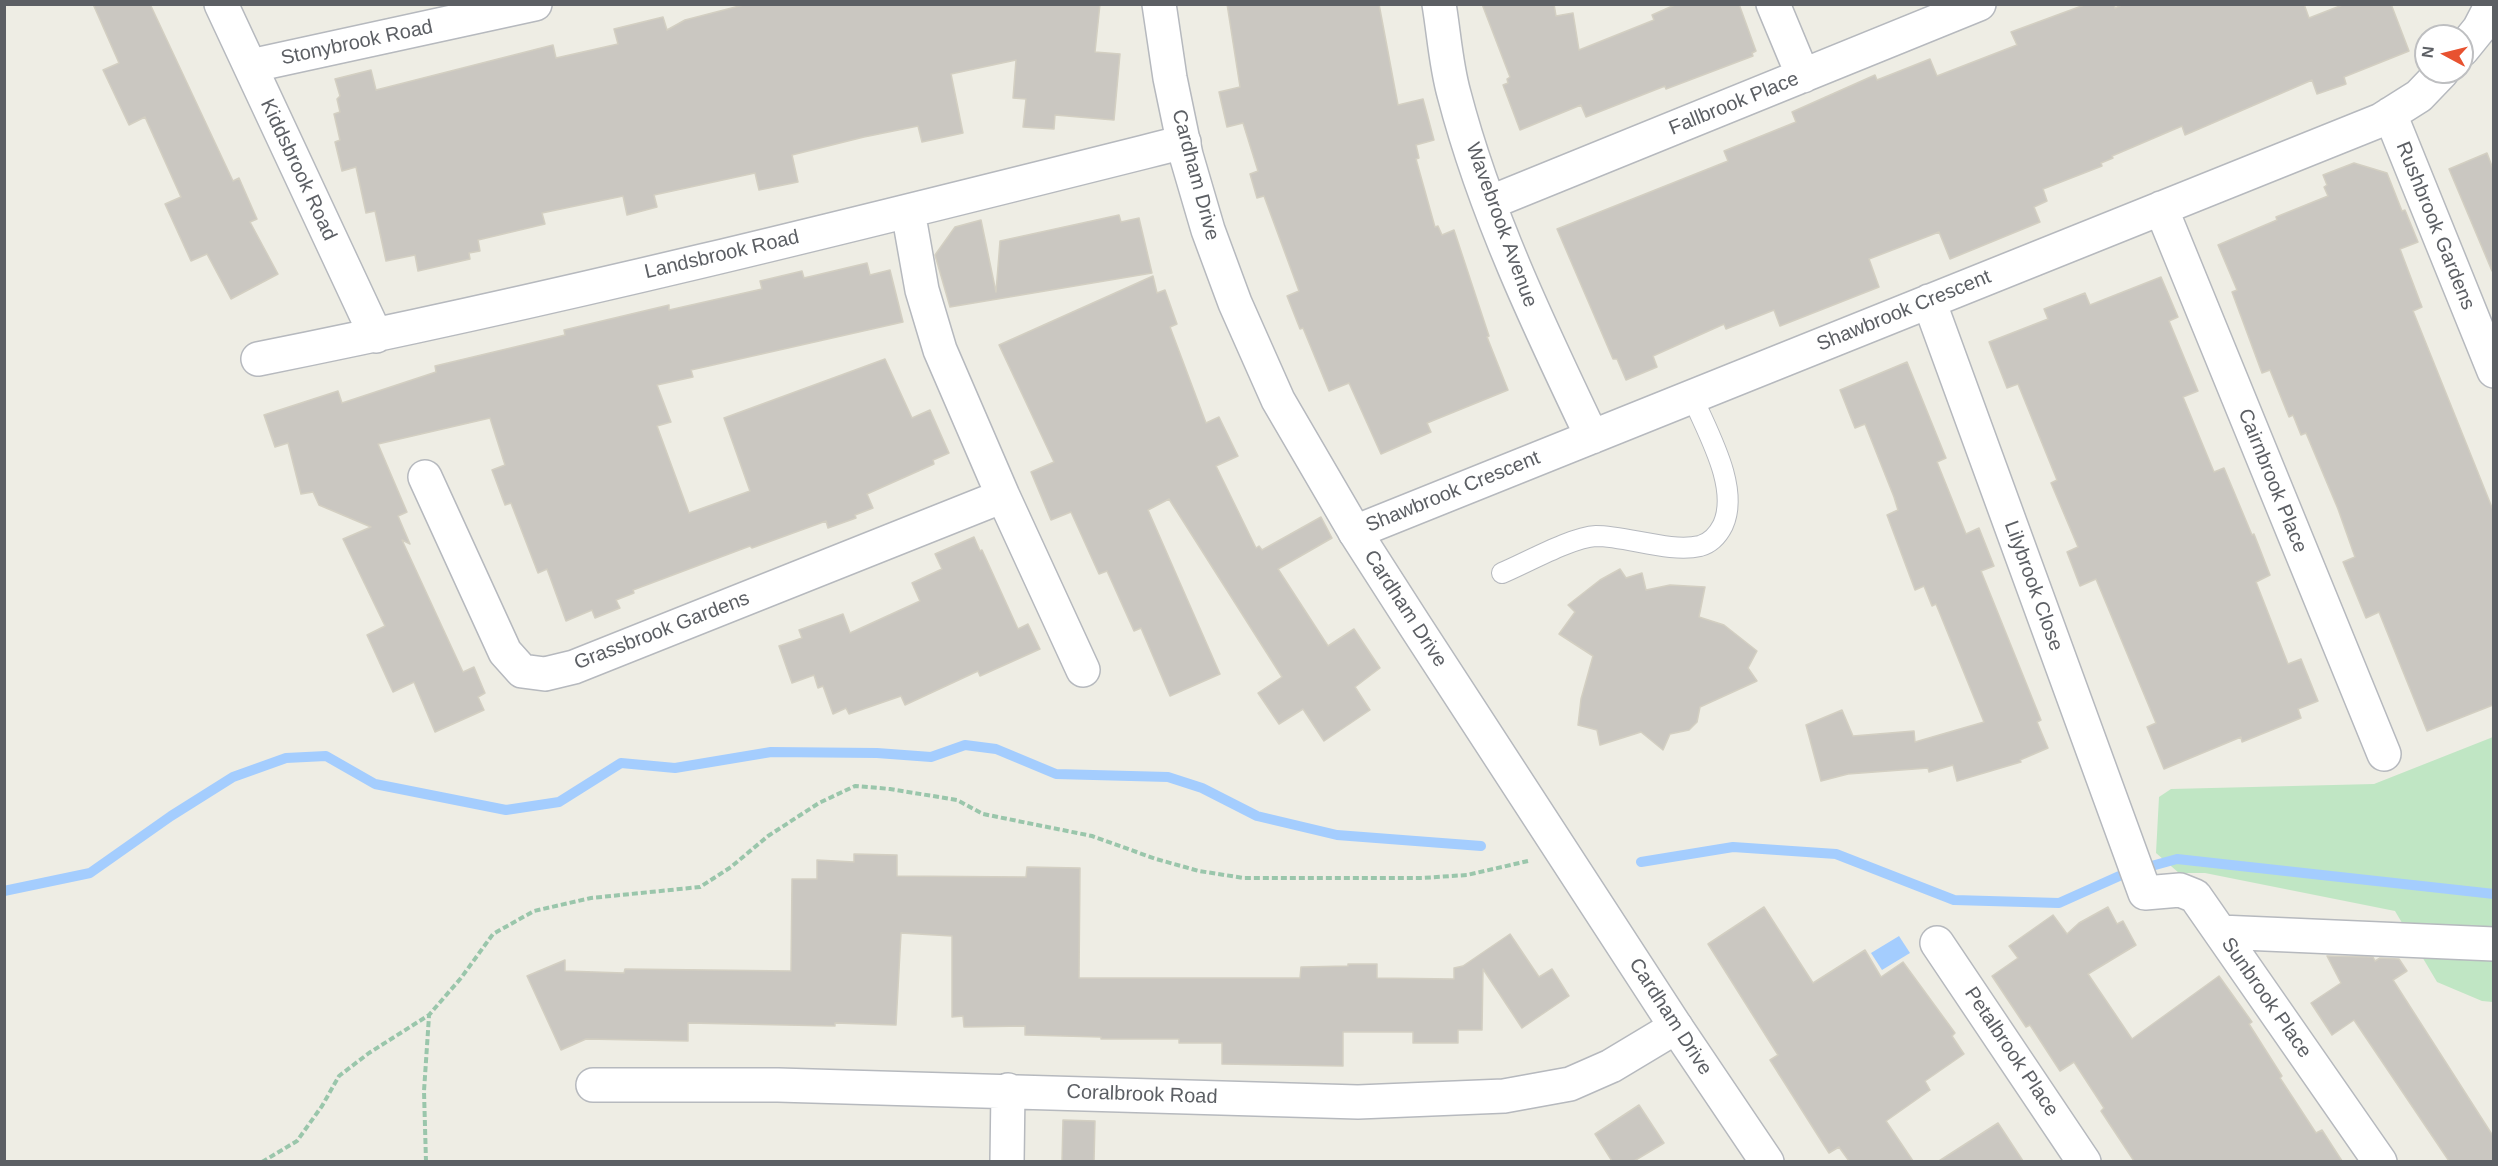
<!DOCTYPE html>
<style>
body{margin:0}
#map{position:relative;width:2498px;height:1166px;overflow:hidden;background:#eeede4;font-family:Arial,sans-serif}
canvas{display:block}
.frame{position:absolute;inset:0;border:6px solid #5c5f64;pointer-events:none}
.north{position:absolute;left:2414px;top:24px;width:60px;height:60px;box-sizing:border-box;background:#fff;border:2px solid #bebfc1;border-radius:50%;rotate:277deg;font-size:16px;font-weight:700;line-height:24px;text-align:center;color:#5c5f64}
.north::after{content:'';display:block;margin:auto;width:21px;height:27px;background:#e85230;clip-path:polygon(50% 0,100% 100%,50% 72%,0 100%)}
</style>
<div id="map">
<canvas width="2498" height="1166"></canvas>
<div class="frame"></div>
<div class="north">N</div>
</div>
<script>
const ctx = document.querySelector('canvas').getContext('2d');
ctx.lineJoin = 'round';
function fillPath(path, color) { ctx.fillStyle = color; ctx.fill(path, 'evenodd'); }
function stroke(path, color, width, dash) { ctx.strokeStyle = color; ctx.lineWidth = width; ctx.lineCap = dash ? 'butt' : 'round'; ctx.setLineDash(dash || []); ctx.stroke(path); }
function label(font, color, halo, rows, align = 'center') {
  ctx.font = font + ' Arial,sans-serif'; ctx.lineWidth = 4.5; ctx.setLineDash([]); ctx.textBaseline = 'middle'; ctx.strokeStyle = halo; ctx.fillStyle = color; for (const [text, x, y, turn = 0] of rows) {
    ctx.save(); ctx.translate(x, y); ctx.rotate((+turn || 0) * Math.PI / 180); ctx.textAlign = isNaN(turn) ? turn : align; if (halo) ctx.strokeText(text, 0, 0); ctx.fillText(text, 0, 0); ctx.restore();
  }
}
const green = new Path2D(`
 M2493,737V1002L2482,1001L2437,982L2395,911L2205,873H2179L2156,853L2159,797L2171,789L2374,784Z`);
const water = new Path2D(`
 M1899,936L1910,953L1882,970L1871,953Z`);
const stream = new Path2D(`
 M1641,862L1733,847L1836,854L1954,900L2059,903L2126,873L2177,859L2494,894
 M4,891L90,873L171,816L233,777L286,758L326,756L375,784L506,810L559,802L621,763L675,768L771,752L877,753L931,757L965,745L996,749L1056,774L1168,777L1202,788L1257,816L1337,835L1481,846`);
const building = new Path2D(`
 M93,4H150L233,181L239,178L257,219L250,222L278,274L231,299L207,254L191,261L165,204L181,197L145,117L129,125L103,70L119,63Z
 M747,4H1100L1095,52L1120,54L1114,120L1055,115L1054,129L1023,127L1026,99L1013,98L1016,60L951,74L963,133L922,142L918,126L864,137L792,155L798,182L759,190L755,173L654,195L657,207L627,215L623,196L542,213L545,224L478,240L480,251L469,253L470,259L418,271L415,255L386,261L375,211L366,213L356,167L342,171L335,142L340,140L334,114L340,112L337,99L340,96L335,79L371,70L376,90L553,45L556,58L618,44L614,29L663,17L667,30L685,20Z
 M1227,4H1379L1398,105L1423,99L1434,140L1416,145L1419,158L1416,159L1435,227L1438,226L1442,235L1454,230L1489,336L1487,337L1508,390L1427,423L1431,432L1381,454L1349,383L1329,391L1303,328L1300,329L1287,296L1299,291L1264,196L1257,198L1250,174L1258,171L1243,123L1227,127L1219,92L1240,87Z
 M1482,4H1554L1556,16L1573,13L1579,50L1654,20L1652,15L1677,4H1739L1756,51L1752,53L1753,56L1666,89L1665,86L1586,117L1581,105L1520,130L1503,85L1508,83L1507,79L1510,77Z
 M2087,4H2114L2115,8L2124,4H2304L2309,18L2345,4H2391L2409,51L2344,77L2346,84L2317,94L2312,80L2185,135L2182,126L2112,156L2113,158L2101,163L2102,166L2043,189L2047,201L2034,207L2040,222L1950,259L1939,232L1869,259L1879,287L1780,326L1774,310L1726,329L1724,324L1653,356L1657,367L1626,380L1617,359H1613L1557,229L1728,161L1724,151L1796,122L1792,112L1875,75L1877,80L1930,59L1937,76L2017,45L2011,32Z
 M2487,153L2493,169L2492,271L2449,169Z
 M2354,163L2387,173L2402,211L2405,210L2418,242L2400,249L2422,307L2413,311L2493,510V705L2427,731L2379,612L2366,618L2343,562L2355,557L2338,509L2306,433L2301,435L2293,415L2289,417L2270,370L2262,373L2232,292L2237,290L2218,245L2277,220L2276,217L2328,196L2324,187L2327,185L2323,175Z
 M1119,215L1121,222L1139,218L1152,273L950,307L935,255L955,227L981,220L996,292L1000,241Z
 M867,263L870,275L890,270L903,322L691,370L693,377L657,385L671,422L657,426L689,513L750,491L724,418L885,359L912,418L930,410L949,453L933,460L934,464L867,494L873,508L855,515L856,518L828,528L826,521L752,548L750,546L633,590L634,593L616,600L620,608L595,618L592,610L566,621L547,569L538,573L511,503L505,505L492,470L505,465L490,418L378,444L407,512L398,516L410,544L402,540L463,672L474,667L485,693L478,697L484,710L435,732L414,682L393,692L367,635L385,626L343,539L371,527L319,505L313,492L301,494L288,443L275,447L264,415L338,391L342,403L436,372L435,366L565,335L564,330L669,305V310L762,289L760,281L802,271L804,278Z
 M1153,276L1157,293L1165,290L1177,324L1170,327L1206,423L1219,417L1238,456L1216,466L1256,548L1259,546L1262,550L1321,517L1332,538L1278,569L1328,646L1354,629L1380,668L1355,687L1370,710L1324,741L1303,709L1279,724L1258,693L1282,677L1169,499L1148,510L1220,674L1170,696L1141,628L1134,631L1107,571L1099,574L1071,512L1051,520L1031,472L1054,462L999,345Z
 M2161,277L2178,317L2169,321L2198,391L2183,397L2214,472L2224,468L2252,535L2254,534L2270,575L2256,582L2288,664L2301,659L2318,701L2298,709L2301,718L2242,742L2241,737L2164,769L2147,727L2156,723L2096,579L2080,586L2067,552L2078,547L2051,483L2057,480L2018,384L2007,388L1989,342L2048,319L2044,309L2085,293L2090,305Z
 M1907,362L1946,458L1937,462L1966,534L1979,528L1994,566L1981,571L2041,720L2037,722L2048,748L2020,760L2021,762L1957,781L1953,765L1929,772L1928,768L1848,774L1821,781L1806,725L1842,710L1853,736L1914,731L1915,742L1984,722L1936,604L1932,606L1924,586L1915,590L1887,515L1898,510L1894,497L1865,424L1855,428L1840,390Z
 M974,537L980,551L982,550L1018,629L1028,624L1040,649L980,676L978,671L905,705L901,696L849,714L846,708L833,714L823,686L818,688L814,675L792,683L779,646L802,638L799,630L843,614L850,633L920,601L912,583L942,569L935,554Z
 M1620,569L1626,578L1642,573L1646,590L1670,585L1705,587L1699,617L1724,625L1757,651L1748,668L1757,681L1700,707L1697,722L1689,730L1670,734L1663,750L1641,732L1600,745L1597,730L1578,725L1581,699L1593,656L1559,634L1575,612L1568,605L1600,580Z
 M854,854L897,855V876L1026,877L1027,867L1080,868L1079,978H1300L1301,967L1348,966V964H1377V978L1454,979V968L1463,966L1510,934L1539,977L1552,969L1569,996L1522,1028L1483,969L1482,1030H1458V1043H1413V1032H1343V1066L1222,1064V1043H1179V1039H1101V1037L1025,1035V1026L964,1027L963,1016L952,1017V936L901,933L896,1025L835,1023V1026L688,1023V1041L586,1039L561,1050L527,976L565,960V971L624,973L625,969L791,971L792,879H817V860L854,862Z
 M1764,907L1813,983L1865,950L1881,977L1903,962L1955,1033L1952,1036L1964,1054L1925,1081L1930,1090L1886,1121L1913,1161H1849L1839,1147L1829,1153L1770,1060L1778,1055L1708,944Z
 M2108,907L2117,924L2123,921L2136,945L2088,974L2132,1039L2219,976L2252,1022L2249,1024L2282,1076L2280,1078L2316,1133L2322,1130L2342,1161H2134L2101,1111L2104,1108L2074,1062L2060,1071L2030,1025L2026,1027L1992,976L2018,958L2009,946L2053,915L2067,934L2079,923Z
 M2327,956L2373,957L2375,961L2380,958L2399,959L2407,971L2393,980L2493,1136V1161H2449L2354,1020L2332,1035L2311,1003L2341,983Z
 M1639,1105L1664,1143L1634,1161H1612L1595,1134Z
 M1063,1120L1095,1121L1094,1161H1062Z
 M1998,1123L2023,1161H1939Z`);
const path = new Path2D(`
 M262,1162L297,1141L322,1106L339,1076L369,1053L429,1015L461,978L493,934L534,911L591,898L700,887L731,867L768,836L819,803L855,786L890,789L957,800L983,814L1092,836L1156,859L1199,871L1244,878H1422L1467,875L1528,861
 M426,1162L424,1091L429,1016`);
const service = new Path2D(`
 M1502,573C1526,563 1572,537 1596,536C1627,536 1670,553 1700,546C1711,543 1718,535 1723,525C1740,487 1707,432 1692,396`);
const minor = new Path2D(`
 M221,4L376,336
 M1439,4C1444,34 1446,66 1454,94C1485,213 1539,326 1592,437
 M1773,4L1803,76
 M2462,50L2479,29L2492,4
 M250,66L535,4
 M2390,114L2494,371
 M1489,203L1979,4
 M2161,208L2384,754
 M908,211L922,290L940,350L1003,496L1083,670
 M1929,301L2145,893L2180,890L2195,896L2380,1162
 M258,359C569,297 877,219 1184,142
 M425,477L505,652L522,671L545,674L574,667L1003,496
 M1355,532L2381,120L2419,96L2442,72
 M2220,932L2494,944
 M1937,943L2084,1162
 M593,1085H778L1358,1102L1504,1096L1570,1084L1611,1066L1676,1027
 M1007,1162L1008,1090`);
const tertiary = new Path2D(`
 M1159,4L1170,78L1186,155L1208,230L1235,303L1278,400L1355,532L1414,624L1676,1027L1767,1162`);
const streetNames = [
 ["Stonybrook Road",357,43,-12],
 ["Fallbrook Place",1734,104,-22],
 ["Kiddsbrook Road",298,170,65],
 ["Cardham Drive",1195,175,75],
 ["Wavebrook Avenue",1501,225,70],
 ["Rushbrook Gardens",2435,226,68],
 ["Landsbrook Road",722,255,-13],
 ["Shawbrook Crescent",1904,311,-22],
 ["Cairnbrook Place",2272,481,68],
 ["Shawbrook Crescent",1453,492,-22],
 ["Lilybrook Close",2033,586,70],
 ["Cardham Drive",1405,609,57],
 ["Grassbrook Gardens",662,631,-21],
 ["Sunbrook Place",2266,998,55],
 ["Cardham Drive",1670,1017,57],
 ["Petalbrook Place",2011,1052,56],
 ["Coralbrook Road",1142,1095,2]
];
fillPath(green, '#c0e6c4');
fillPath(water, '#a4cdfe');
stroke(stream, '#a4cdfe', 10);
fillPath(building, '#cac7c1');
stroke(building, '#d3cfc2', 1.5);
stroke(service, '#b6b9be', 22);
stroke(minor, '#b6b9be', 36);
stroke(tertiary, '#b6b9be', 36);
stroke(path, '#9ac6ab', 4, [6, 3]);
stroke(service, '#fff', 20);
stroke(minor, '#fff', 33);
stroke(tertiary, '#fff', 33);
label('20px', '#5c5f64', '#fff', streetNames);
</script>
